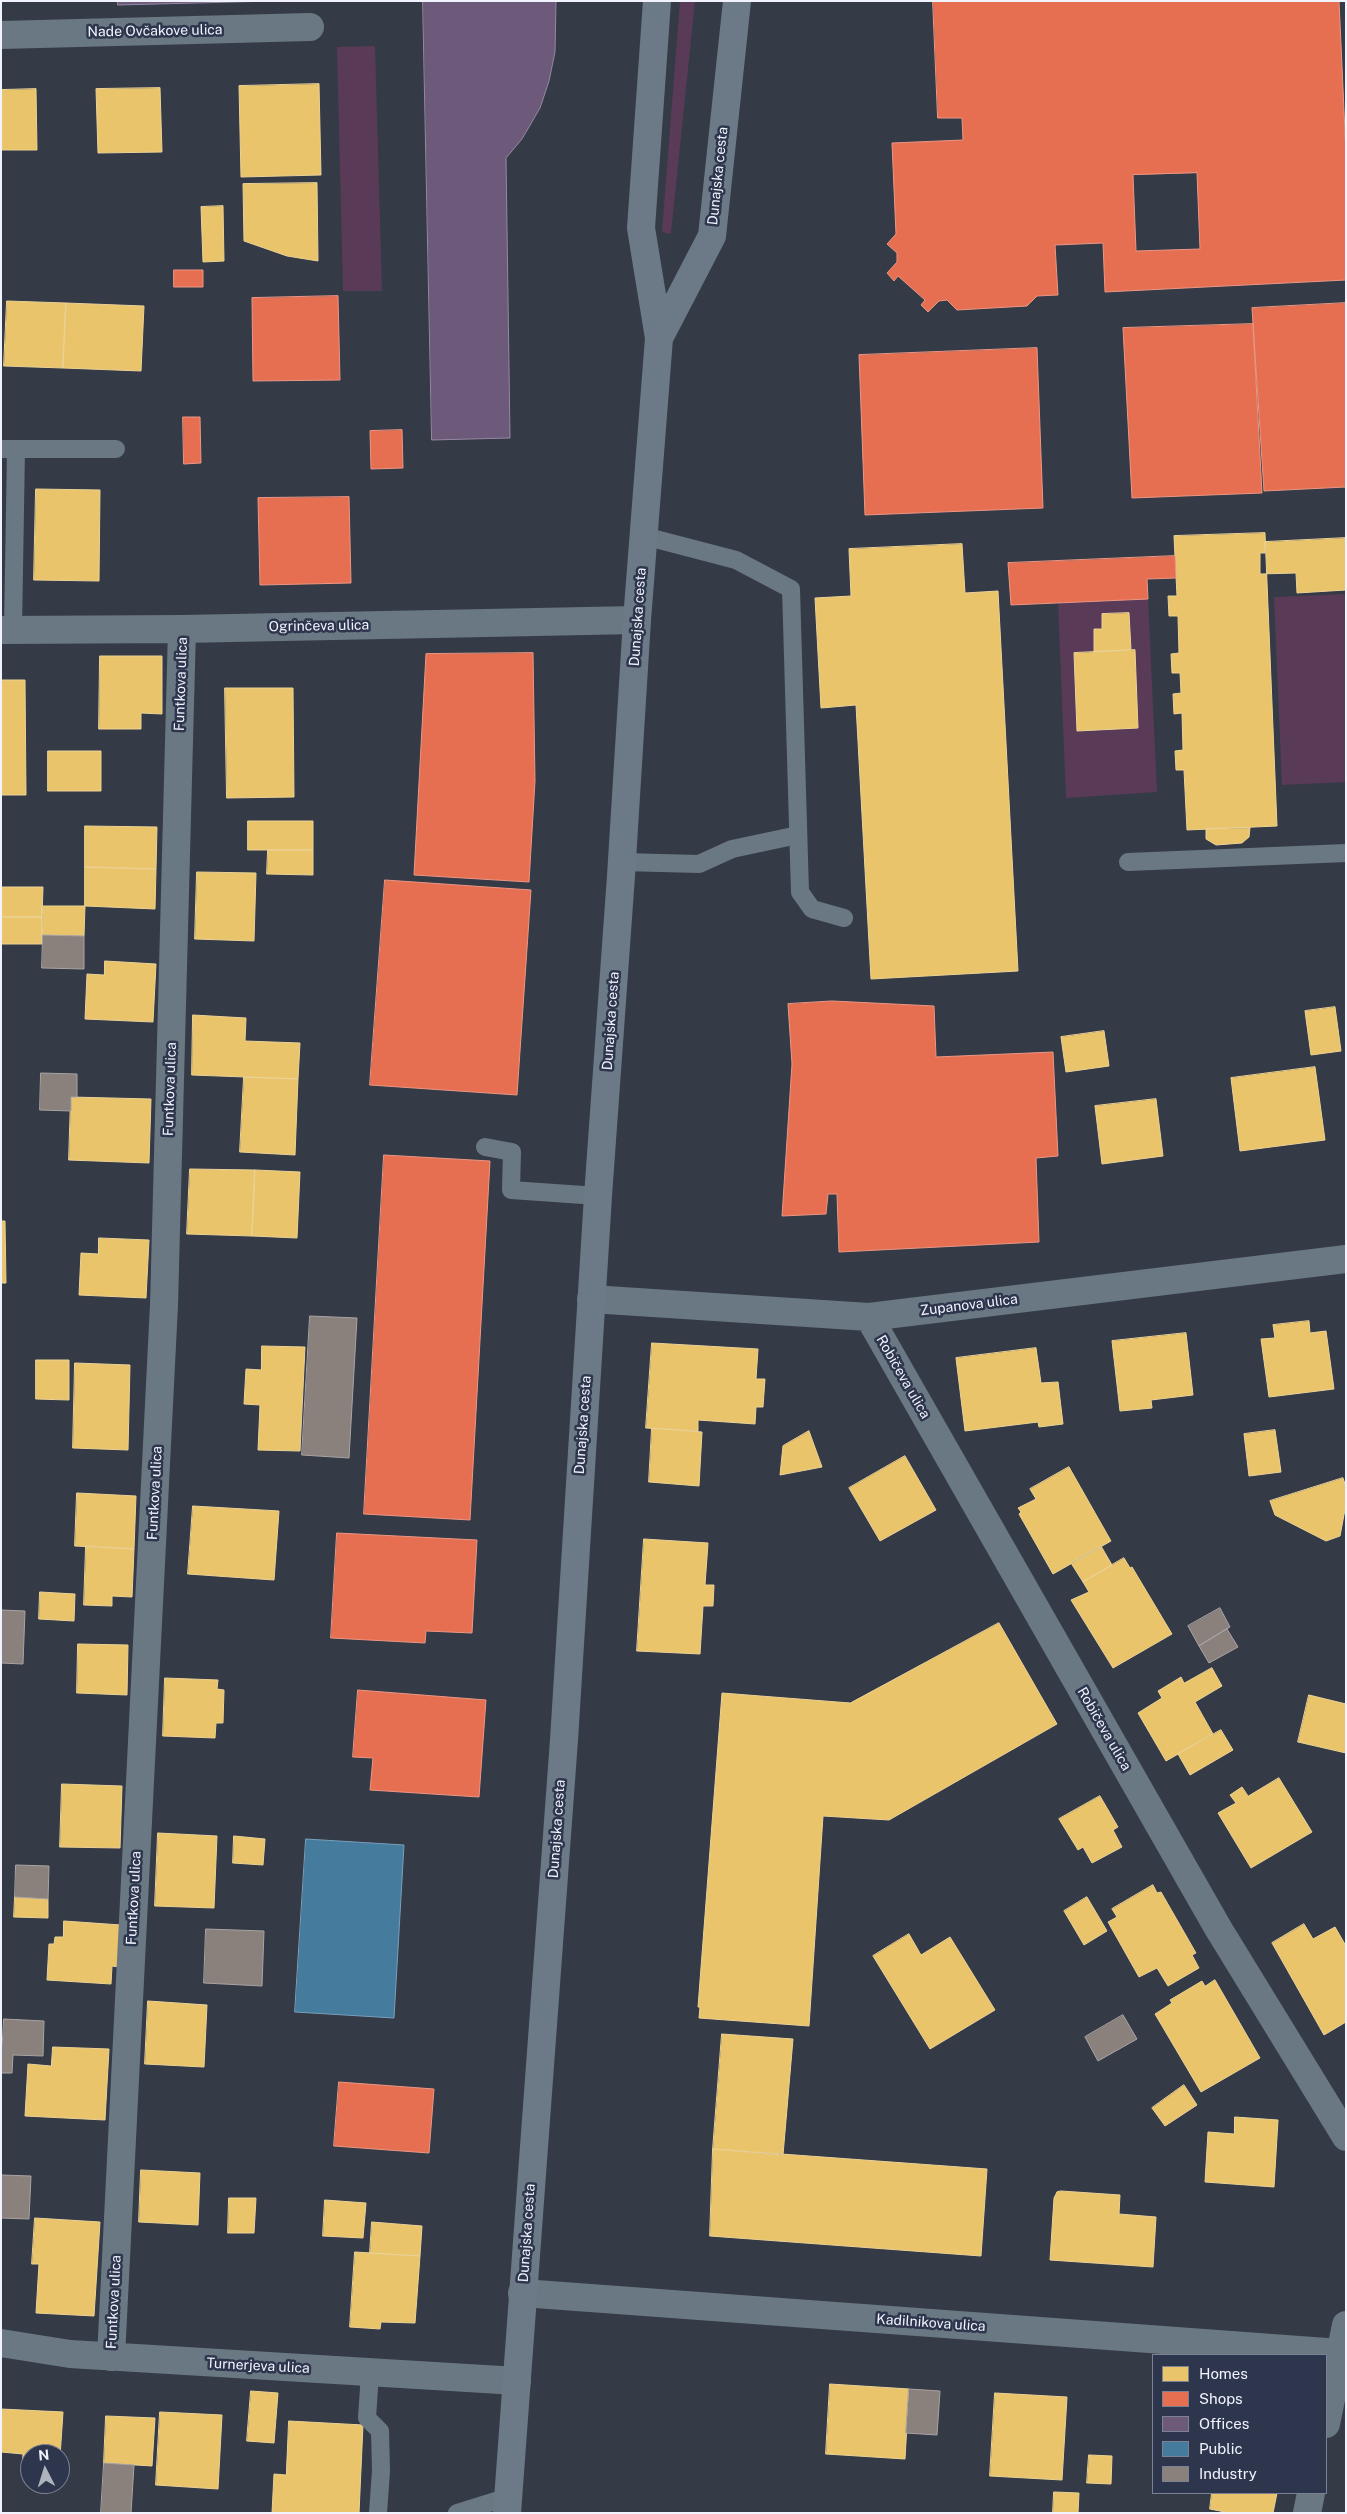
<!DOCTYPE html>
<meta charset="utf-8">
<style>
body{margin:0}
#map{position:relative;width:1347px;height:2514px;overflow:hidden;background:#353a47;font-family:"Public Sans",sans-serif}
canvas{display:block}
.frame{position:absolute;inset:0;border:2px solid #f1f4fe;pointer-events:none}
.legend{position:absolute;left:1152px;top:2354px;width:175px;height:140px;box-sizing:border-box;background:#2e364e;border:1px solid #7c8294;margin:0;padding:6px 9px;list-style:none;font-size:15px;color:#f1f4fe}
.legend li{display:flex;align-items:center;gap:10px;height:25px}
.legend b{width:25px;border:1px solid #7c8294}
.north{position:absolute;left:20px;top:2444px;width:50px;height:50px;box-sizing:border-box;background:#2e364e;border:1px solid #7c8294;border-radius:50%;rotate:355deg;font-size:14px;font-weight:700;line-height:20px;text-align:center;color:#f1f4fe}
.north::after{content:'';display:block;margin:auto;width:18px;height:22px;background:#afb3be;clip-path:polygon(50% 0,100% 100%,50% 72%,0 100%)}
</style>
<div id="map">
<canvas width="1347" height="2514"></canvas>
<div class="frame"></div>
<ul class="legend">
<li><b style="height:14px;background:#e9c46a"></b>Homes</li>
<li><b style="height:14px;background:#e76f51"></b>Shops</li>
<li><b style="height:14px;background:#6d597a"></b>Offices</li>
<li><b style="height:14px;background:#457b9d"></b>Public</li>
<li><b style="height:14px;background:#8a817c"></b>Industry</li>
</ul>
<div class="north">N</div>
</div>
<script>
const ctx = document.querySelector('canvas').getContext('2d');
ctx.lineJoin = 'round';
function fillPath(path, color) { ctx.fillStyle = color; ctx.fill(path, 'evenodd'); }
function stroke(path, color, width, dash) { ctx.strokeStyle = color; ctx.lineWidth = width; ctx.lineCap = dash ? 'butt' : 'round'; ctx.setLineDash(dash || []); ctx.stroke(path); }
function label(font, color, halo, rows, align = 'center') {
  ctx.font = font + ' "Public Sans",sans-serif'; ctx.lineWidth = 5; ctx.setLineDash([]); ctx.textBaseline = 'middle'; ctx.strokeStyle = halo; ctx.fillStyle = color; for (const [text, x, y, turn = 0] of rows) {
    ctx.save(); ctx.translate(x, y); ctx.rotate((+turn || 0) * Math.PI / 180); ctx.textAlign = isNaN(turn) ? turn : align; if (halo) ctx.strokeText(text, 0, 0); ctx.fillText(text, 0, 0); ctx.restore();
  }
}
const green = new Path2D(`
 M680,1H695L671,233L667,234L662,231Z
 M375,46L382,291H343L337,47Z
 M1346,594V782L1282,785L1274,597Z
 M1148,599L1157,792L1066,798L1058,602Z`);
const homes = new Path2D(`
 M319,84L321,175L241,177L239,86Z
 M160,88L162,152L98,153L96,89Z
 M36,89L37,150H1V90Z
 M317,183L318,261L287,256L244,241L243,184Z
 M223,206L224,261L203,262L201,207Z
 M7,301L66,303L63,368L4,366Z
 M66,303L144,306L141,371L63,368Z
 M36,489L100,490L99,581L34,580Z
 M1265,533L1277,826L1187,830L1184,770H1176L1175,751L1183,750L1182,713L1174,714L1173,694L1181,693L1180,673H1172L1171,654L1179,653L1178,616H1169L1168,596H1177L1174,536Z
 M1346,538V590L1297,593L1296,573L1260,574V553H1265V542Z
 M962,544L965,593L998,591L1018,971L871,979L856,705L821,708L815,598L851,596L849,549Z
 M1129,613L1131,650L1094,652V629H1102V614Z
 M1135,650L1138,728L1077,731L1074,653Z
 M100,656H162V714L141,713V729H99Z
 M1,680H25L26,795H1Z
 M225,688H293L294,797L227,798Z
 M48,751H101V791H48Z
 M248,821H313V850H248Z
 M85,826L157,827L156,869L85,867Z
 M1250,828L1249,837L1242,843L1216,845L1206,839V829Z
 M268,850H313V875L267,874Z
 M85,867L156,869L155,909L85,906Z
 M197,872L256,873L254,941L195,939Z
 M1,887H43L42,917H1Z
 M42,906H85L84,936L43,935Z
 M1,917H42V944H1Z
 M105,961L156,964L153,1022L85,1019L87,974L104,975Z
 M1335,1007L1341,1051L1311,1055L1305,1011Z
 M193,1015L246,1018L245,1041L300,1043L298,1079L192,1075Z
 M1104,1031L1109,1066L1066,1072L1061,1037Z
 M1315,1067L1325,1140L1240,1151L1231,1078Z
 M244,1077L298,1079L295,1155L240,1152Z
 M71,1097L151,1099L149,1163L69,1160Z
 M1156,1099L1163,1156L1102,1164L1095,1106Z
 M190,1169L255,1170L252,1236L187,1234Z
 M255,1170L300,1172L297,1238L252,1236Z
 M1,1221H5L6,1283H1Z
 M99,1238L149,1240L146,1298L79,1295L81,1253L98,1254Z
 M1309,1321L1310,1333L1326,1331L1334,1389L1269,1397L1261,1339L1275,1338L1273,1325Z
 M1186,1333L1193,1395L1151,1400L1152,1408L1120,1411L1112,1341Z
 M652,1343L758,1349L756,1379H765L763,1407H756L755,1424L698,1420V1431L646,1428Z
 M262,1346L305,1347L300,1451L258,1450L260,1405L244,1404L246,1369L261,1370Z
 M1036,1348L1041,1383L1058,1382L1063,1424L1039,1427L1038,1422L965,1431L956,1358Z
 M36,1360H69V1400L36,1399Z
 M75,1363L130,1365L128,1450L73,1448Z
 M652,1428L702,1432L699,1486L649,1482Z
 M1275,1430L1281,1472L1249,1476L1244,1434Z
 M809,1431L822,1467L780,1475L783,1446Z
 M905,1456L936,1510L880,1541L849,1488Z
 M1069,1467L1111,1541L1053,1574L1019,1514L1021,1512L1018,1508L1036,1499L1030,1489Z
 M1343,1478L1346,1487V1504L1340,1536L1326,1541L1275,1515L1270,1501Z
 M77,1493L136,1496L134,1549L75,1546Z
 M193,1506L279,1511L274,1580L188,1574Z
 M644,1539L708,1543L705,1585H714L713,1606H703L700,1654L637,1651Z
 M86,1546L134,1549L132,1597L112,1596V1606L84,1605Z
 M1101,1546L1112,1565L1083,1582L1071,1563Z
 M1124,1558L1130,1568L1132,1567L1172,1634L1113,1668L1071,1600L1089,1592L1083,1582Z
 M40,1592L75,1594L74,1621L39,1619Z
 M999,1623L1057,1724L889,1820L823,1816L809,2026L699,2018L700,2007H698L722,1693L850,1703Z
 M78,1644L128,1645L127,1695L77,1693Z
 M1212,1668L1222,1686L1195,1702L1213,1734L1166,1761L1138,1713L1162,1698L1158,1691L1181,1677L1184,1683Z
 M165,1678L218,1680L217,1689L224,1690L223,1723H216L215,1738L163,1736Z
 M1309,1695L1346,1704V1753L1298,1742Z
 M1221,1730L1233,1750L1190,1775L1178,1754Z
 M1279,1778L1312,1832L1251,1868L1218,1813L1236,1803L1230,1795L1242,1787L1248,1796Z
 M62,1784L122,1786L120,1848L60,1847Z
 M1100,1796L1118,1827L1113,1830L1122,1847L1092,1863L1083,1847L1078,1850L1059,1819Z
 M158,1833L217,1836L214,1908L155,1906Z
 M234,1836L265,1839L263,1865L233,1863Z
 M1153,1885L1157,1893L1161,1892L1196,1953L1192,1955L1199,1968L1168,1986L1157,1968L1139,1977L1108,1922L1117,1917L1112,1909Z
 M15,1897L48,1899V1918L14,1917Z
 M1087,1897L1107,1931L1084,1945L1064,1911Z
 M64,1921L121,1925L119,1967L112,1966L111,1984L47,1980L49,1944H54L55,1937H63Z
 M1304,1924L1313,1939L1335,1927L1346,1946V2022L1324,2035L1272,1943Z
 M909,1934L921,1955L950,1937L995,2010L930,2049L873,1956Z
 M1215,1980L1260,2058L1201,2092L1155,2014L1172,2003L1170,2000L1202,1981L1205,1986Z
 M148,2001L207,2005L204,2067L145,2064Z
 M722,2034L793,2039L783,2155L713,2149Z
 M53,2047L109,2049L105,2120L25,2116L28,2064L51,2066Z
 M1184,2085L1197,2105L1165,2126L1152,2108Z
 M1235,2117L1278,2120L1274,2187L1205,2182L1208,2132L1234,2134Z
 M713,2149L987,2169L981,2256L710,2236Z
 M141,2170L200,2173L198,2225L139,2222Z
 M1061,2191L1120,2195L1119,2214L1156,2217L1153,2267L1050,2260L1054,2198L1057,2192Z
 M229,2198H256L254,2233H228Z
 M325,2200L366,2203L363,2238L323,2236Z
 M35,2218L100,2222L94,2316L36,2313L39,2264H32Z
 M372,2222L422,2226L420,2256L370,2253Z
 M355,2252L420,2256L415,2323L381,2322L380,2329L350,2327Z
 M830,2384L909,2389L905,2459L826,2454Z
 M251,2391L278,2393L274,2443L247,2441Z
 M995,2393L1067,2397L1062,2480L990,2476Z
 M1,2409L63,2412L60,2457V2454H30V2470H22L23,2454L1,2452Z
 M160,2412L222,2415L218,2489L156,2485Z
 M106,2416L155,2418L152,2466L104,2463Z
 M289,2421L363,2425L359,2513H272L274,2474L286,2475Z
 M1089,2455L1112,2456L1111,2484L1087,2483Z
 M1054,2492L1079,2493L1078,2513H1053Z
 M1212,2493H1277L1273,2513H1230L1210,2509Z`);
const shops = new Path2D(`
 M933,1H1339L1346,154V280L1105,292L1103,243L1055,245L1058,295L1037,296L1027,306L957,310L947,300L939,301L928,312L921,305L925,300L898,276L894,281L887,273L897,262V253L887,244L896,234L892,143L963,140L962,118H938ZM1197,173L1200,249L1136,251L1133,175Z
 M174,270H203V287H174Z
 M338,296L340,380L253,381L252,298Z
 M1346,303V487L1264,491L1252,308Z
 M1253,324L1262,493L1132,498L1123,328Z
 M1037,348L1043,508L865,515L859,355Z
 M183,417H200L201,463L184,464Z
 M402,430L403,468L371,469L370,431Z
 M349,497L351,583L260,585L258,498Z
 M1175,556L1176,578L1147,579L1148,599L1011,605L1008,563Z
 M533,653L535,781L529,882L414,875L426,654Z
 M385,880L531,890L517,1095L370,1085Z
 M832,1001L934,1006L936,1057L1053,1052L1058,1156L1036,1158L1039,1242L839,1252L837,1194H828L826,1214L782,1216L792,1064L788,1004Z
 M384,1155L490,1161L470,1520L364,1514Z
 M337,1533L477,1540L472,1633L426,1631L425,1643L331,1638Z
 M358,1690L486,1700L479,1797L370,1790L373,1758L353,1757Z
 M339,2082L434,2089L429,2153L334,2146Z`);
const offices = new Path2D(`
 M118,1H273L118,5Z
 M423,1H556L555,52L549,81L540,108L522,139L506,158L510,438L432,440Z`);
const public = new Path2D(`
 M306,1839L404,1845L394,2018L295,2012Z`);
const industry = new Path2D(`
 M43,935L84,936V969L42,968Z
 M41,1073L77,1074V1097H71V1111L40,1110Z
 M310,1316L357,1318L349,1458L302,1455Z
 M1220,1608L1230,1627L1199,1646L1188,1626Z
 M1,1610L25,1611L23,1664L1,1663Z
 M1227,1629L1238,1647L1209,1663L1199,1646Z
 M16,1865L49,1866L48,1899L15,1897Z
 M206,1929L264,1931L262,1986L204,1983Z
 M1123,2015L1137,2039L1098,2061L1085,2037Z
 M4,2019L44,2021L43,2056L13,2055L12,2073H1Z
 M1,2175L31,2176L29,2219L1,2218Z
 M909,2389L940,2391L937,2435L906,2433Z
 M104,2463L134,2465L131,2513H101Z`);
const lane = new Path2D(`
 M1,449H116
 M644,536L736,560L791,589L800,892L812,909L844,918
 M13,629L16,449
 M622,862L699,864L732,849L798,835
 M1128,862L1346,853
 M485,1147L512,1152L511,1190L598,1196
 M370,2373L367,2418L380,2431L381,2471L378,2513
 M457,2513L508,2497`);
const street = new Path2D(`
 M1,35L310,27
 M1,630L182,629L637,620
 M591,1299L869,1317L1346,1259
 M869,1317L1218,1928L1346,2137
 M522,2293L1340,2353
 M1,2343L70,2354L517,2381
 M111,2357L164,1305L182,629
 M1326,2424L1346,2325
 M1307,2513L1311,2493`);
const primary = new Path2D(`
 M659,338L712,236L737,1
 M507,2513L564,1740L598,1196L621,876L637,620L659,338L641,228L657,1`);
const streetNames = [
 ["Nade Ovčakove ulica",155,31,-1],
 ["Dunajska cesta",718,176,-84],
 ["Dunajska cesta",638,617,-86],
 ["Ogrinčeva ulica",319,626,-1],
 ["Funtkova ulica",181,684,-88],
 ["Dunajska cesta",611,1021,-86],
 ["Funtkova ulica",170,1089,-88],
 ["Zupanova ulica",969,1305,-7],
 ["Robičeva ulica",903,1377,60],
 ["Dunajska cesta",583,1425,-86],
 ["Funtkova ulica",155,1493,-87],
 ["Robičeva ulica",1104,1729,60],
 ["Dunajska cesta",557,1829,-86],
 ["Funtkova ulica",134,1898,-87],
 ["Dunajska cesta",527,2233,-86],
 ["Funtkova ulica",114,2302,-87],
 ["Kadilnikova ulica",931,2323,4],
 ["Turnerjeva ulica",258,2366,3]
];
fillPath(green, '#593b57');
fillPath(homes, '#e9c46a');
stroke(homes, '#ebd296', 1);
fillPath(shops, '#e76f51');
stroke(shops, '#ea9785', 1);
fillPath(offices, '#6d597a');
stroke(offices, '#9588a2', 1);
fillPath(public, '#457b9d');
stroke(public, '#799fba', 1);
fillPath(industry, '#8a817c');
stroke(industry, '#a9a4a3', 1);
stroke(lane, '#6a7883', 18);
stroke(street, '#6a7883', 28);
stroke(primary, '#6c7a87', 28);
label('14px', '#f1f4fe', '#2e364e', streetNames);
</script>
